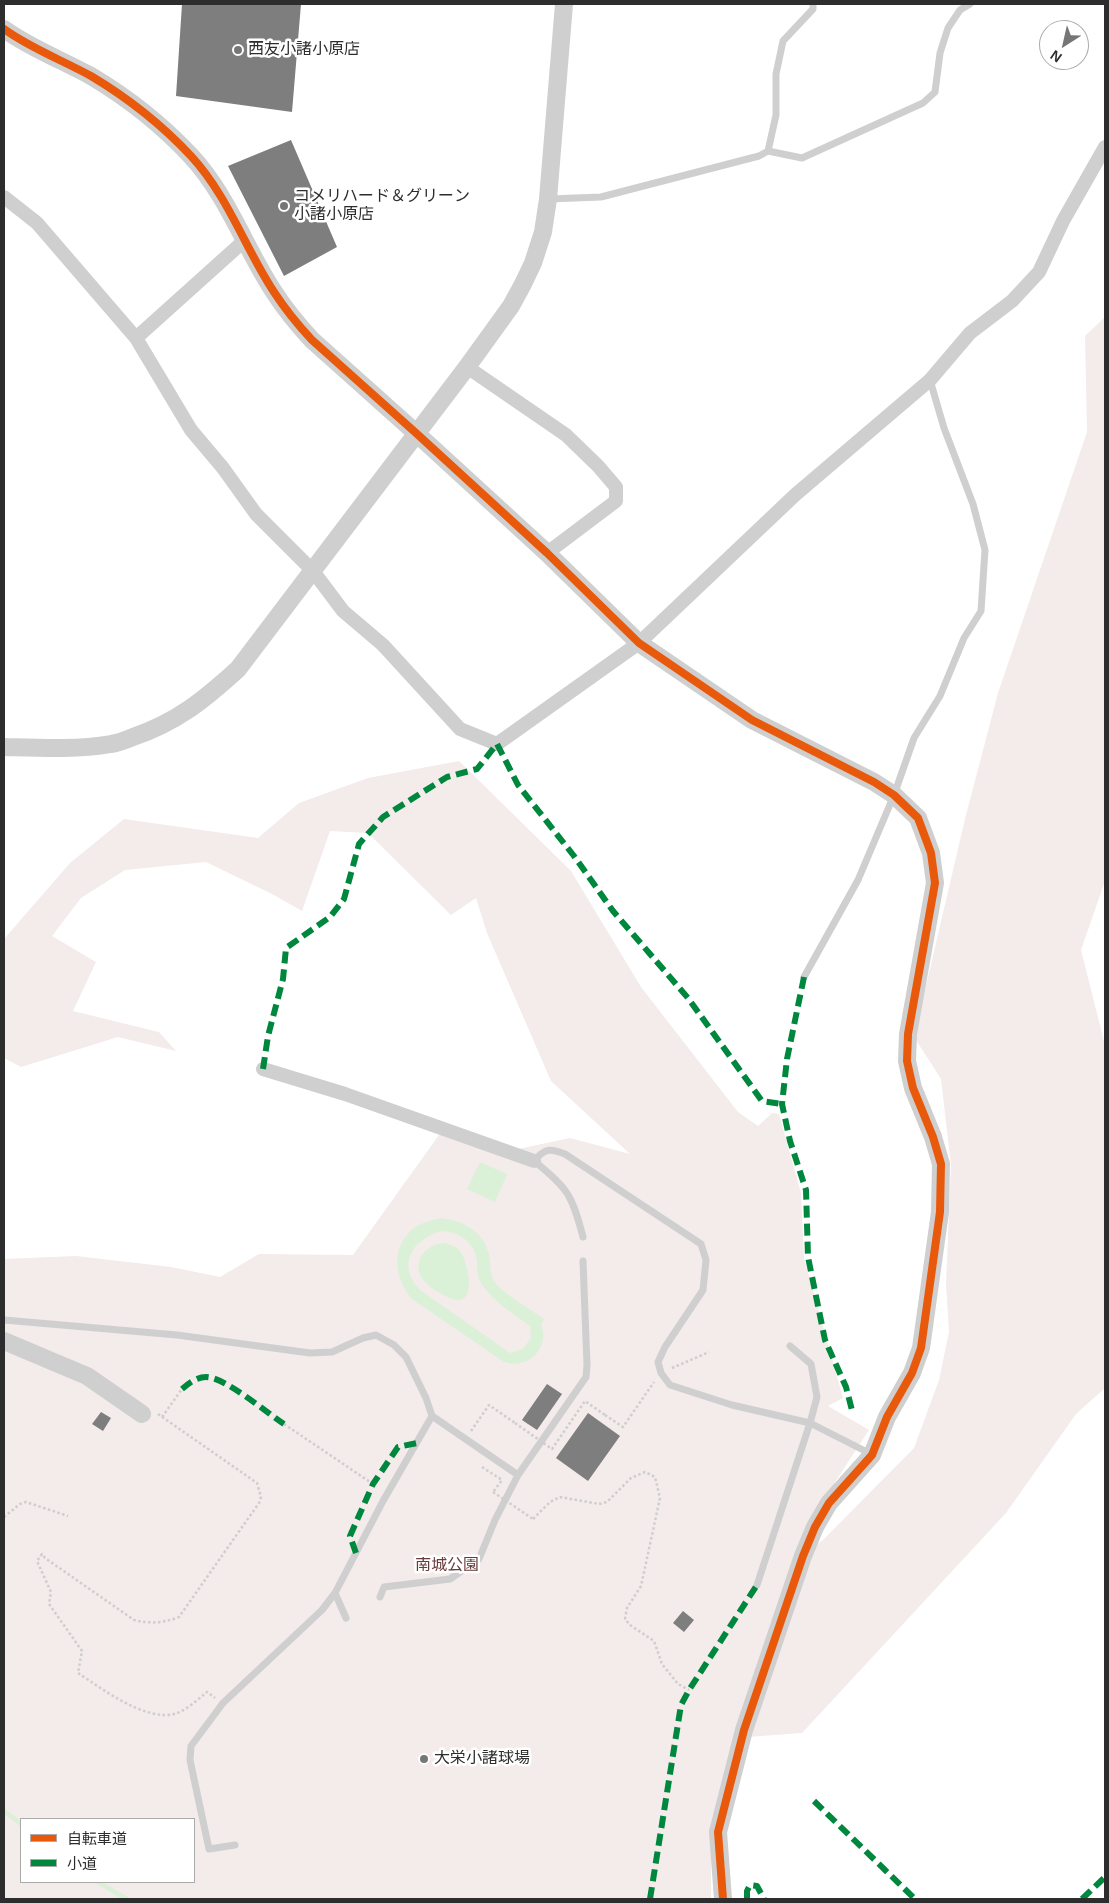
<!DOCTYPE html>
<meta charset="utf-8">
<style>
body{margin:0}
#map{position:relative;width:1109px;height:1903px;overflow:hidden;background:#fff;font-family:Helvetica,"Noto Sans JP",sans-serif}
canvas{display:block}
.frame{position:absolute;inset:0;border:5px solid #2d2d2d;pointer-events:none}
.legend{position:absolute;left:20px;top:1818px;width:175px;height:65px;box-sizing:border-box;background:#fff;border:1px solid #ababab;margin:0;padding:6px 9px;list-style:none;font-size:15px;color:#2d2d2d}
.legend li{display:flex;align-items:center;gap:10px;height:25px}
.legend b{width:25px;border:1px solid #ababab}
.north{position:absolute;left:1039px;top:20px;width:50px;height:50px;box-sizing:border-box;background:#fff;border:1px solid #ababab;border-radius:50%;rotate:215deg;font-size:14px;font-weight:700;line-height:20px;text-align:center;color:#2d2d2d}
.north::after{content:'';display:block;margin:auto;width:18px;height:22px;background:#767676;clip-path:polygon(50% 0,100% 100%,50% 72%,0 100%)}
</style>
<div id="map">
<canvas width="1109" height="1903"></canvas>
<div class="frame"></div>
<ul class="legend">
<li><b style="height:6px;background:#e8590c"></b>自転車道</li>
<li><b style="height:6px;background:#00873e"></b>小道</li>
</ul>
<div class="north">N</div>
</div>
<script>
const ctx = document.querySelector('canvas').getContext('2d');
ctx.lineJoin = 'round';
function fillPath(path, color) { ctx.fillStyle = color; ctx.fill(path, 'evenodd'); }
function stroke(path, color, width, dash) { ctx.strokeStyle = color; ctx.lineWidth = width; ctx.lineCap = dash ? 'butt' : 'round'; ctx.setLineDash(dash || []); ctx.stroke(path); }
function label(font, color, halo, rows, align = 'center') {
  ctx.font = font + ' Helvetica,"Noto Sans JP",sans-serif'; ctx.lineWidth = 5; ctx.setLineDash([]); ctx.textBaseline = 'middle'; ctx.strokeStyle = halo; ctx.fillStyle = color; for (const [text, x, y, turn = 0] of rows) {
    ctx.save(); ctx.translate(x, y); ctx.rotate((+turn || 0) * Math.PI / 180); ctx.textAlign = isNaN(turn) ? turn : align; if (halo) ctx.strokeText(text, 0, 0); ctx.fillText(text, 0, 0); ctx.restore();
  }
}
const green = new Path2D(`
 M1105,317V881L1081,950L1105,1045V1388L1076,1414L1006,1513L802,1733L734,1738L711,1837V1899H4V1259L76,1256L171,1267L220,1277L259,1254L353,1255L444,1128L509,1151L570,1138L630,1154L551,1081L487,933L476,898L451,915L368,833L330,831L302,911L272,894L206,862L125,870L81,898L52,936L96,962L73,1011L159,1032L176,1051L118,1037L21,1067L4,1058V939L70,863L124,819L258,838L299,803L368,778L459,761L571,871L641,987L738,1112L758,1126L772,1113L779,1114L801,1193L804,1258L843,1398L828,1406L869,1430L807,1525L795,1561L824,1539L914,1448L939,1380L949,1332L946,1284L951,1165L941,1079L914,1037L965,819L998,693L1087,432L1085,336ZM21,1819H194V1882H21Z`);
const water = new Path2D(`
 M480,1162L507,1174L495,1202L467,1189Z
 M440,1218C463,1220 484,1232 489,1255C491,1264 489,1274 495,1282C502,1293 532,1310 544,1319L541,1325C548,1341 538,1359 520,1363C515,1365 509,1363 504,1362L412,1299C394,1278 390,1247 414,1228C422,1222 431,1221 440,1218ZM442,1231C459,1232 475,1242 477,1261C477,1270 477,1278 483,1286C495,1303 514,1314 530,1326L531,1338L523,1349L510,1353L420,1290C396,1265 412,1239 442,1231Z
 M445,1243C450,1245 455,1246 459,1250C467,1258 476,1298 460,1300C454,1301 447,1297 442,1294C437,1291 430,1288 426,1283C409,1266 423,1244 445,1243Z`);
const stream = new Path2D(`
 M4,1811L21,1824
 M98,1882L127,1899`);
const building = new Path2D(`
 M182,4H301L292,112L176,96Z
 M291,140L337,247L284,276L228,166Z
 M547,1384L562,1394L537,1430L522,1420Z
 M101,1412L111,1418L103,1431L92,1424Z
 M588,1413L620,1436L588,1481L556,1458Z
 M683,1611L694,1620L684,1632L673,1623Z`);
const path = new Path2D(`
 M672,1368L709,1352
 M158,1414L257,1483L261,1497L259,1503L179,1617C163,1623 151,1624 134,1620L45,1558L42,1554L37,1561L51,1592L49,1604L82,1651L78,1673C101,1688 144,1721 174,1714C186,1711 197,1700 207,1692L215,1698
 M605,1415L623,1427L654,1382
 M162,1417L182,1389
 M284,1424L373,1484
 M471,1431L489,1405L515,1423
 M482,1467L502,1480L493,1492
 M4,1517L20,1504L26,1502L68,1516
 M533,1519L550,1502L560,1497L599,1504L607,1502L631,1478L645,1472L655,1477L660,1498L641,1586L627,1608L625,1619L630,1625L654,1641L662,1664L678,1684L689,1690`);
const service = new Path2D(`
 M768,151L776,115V74L783,41L813,9V4
 M549,199L601,197L759,156L768,151L802,158L923,103L935,92L940,53L948,28L960,10L970,4
 M804,977L858,880L894,795L914,738L940,696L964,638L981,611L985,550L973,504L944,428L930,380
 M583,1237C572,1195 568,1188 534,1161C545,1148 550,1148 565,1154L701,1244L706,1260L703,1290L665,1347L658,1362L661,1373L670,1385L732,1405L810,1423L871,1454
 M4,1320L177,1335L310,1353L332,1352L363,1338L376,1335L394,1345L406,1357L426,1398L432,1416L518,1475L586,1377L587,1365L583,1261
 M757,1585L810,1423L817,1397L811,1364L790,1346
 M380,1597L384,1587L450,1579L479,1559L495,1520L518,1475
 M346,1618L335,1593L383,1501L432,1416
 M235,1845L209,1849L190,1760L191,1746L223,1703L322,1610L335,1593`);
const minor = new Path2D(`
 M4,197L37,223L136,338L191,430L223,468L256,514L313,571L343,611L383,645L460,729L497,744L639,643L795,495L930,380L970,333L1012,301L1039,272L1063,221L1105,147
 M136,338L245,240
 M467,367L566,435L598,466L616,487V501L547,553
 M263,1069L345,1094L534,1161`);
const tertiary = new Path2D(`
 M4,29C30,48 62,60 91,76C128,98 162,125 191,156C228,196 245,248 274,292C285,309 298,325 312,340L416,433L547,553L639,643L752,720L874,782L894,795L918,818L931,853L935,883L908,1034L907,1061L913,1088L933,1137L941,1164L940,1212L921,1348L912,1373L887,1417L872,1455L829,1503L815,1527L803,1556L744,1730L718,1832L723,1899
 M4,747C39,748 76,750 111,744C118,743 126,740 133,737C177,722 204,700 238,669L467,367L511,306L523,284L533,263L543,232L548,199L564,4
 M4,1341L87,1376L142,1414`);
const pathBridge = new Path2D(`
 M515,1423L552,1449L585,1401L605,1415
 M493,1492L533,1519`);
const quiet = new Path2D(`
 M804,977L787,1059L782,1104L790,1141L806,1190L808,1257L825,1340L846,1387L853,1414
 M263,1069L268,1036L283,979L286,948L330,917L344,899L359,844L383,817L447,777L477,769L497,744L518,785L574,856L613,911L688,998L762,1101L782,1104
 M182,1389C188,1384 196,1377 206,1377C225,1377 267,1413 284,1424
 M356,1553L350,1536L373,1484L398,1447L417,1443
 M814,1801L915,1899
 M650,1899L681,1705L689,1690L757,1585
 M747,1899V1891L750,1885L757,1886L764,1899
 M1082,1899L1105,1877`);
const cycleway = new Path2D(`
 M4,29C30,48 62,60 91,76C128,98 162,125 191,156C228,196 245,248 274,292C285,309 298,325 312,340L416,433L547,553L639,643L752,720L874,782L894,795L918,818L931,853L935,883L908,1034L907,1061L913,1088L933,1137L941,1164L940,1212L921,1348L912,1373L887,1417L872,1455L829,1503L815,1527L803,1556L744,1730L718,1832L723,1899`);
const markers = [
 [238,50,5,"#767676"],
 [284,206,5,"#767676"],
 [424,1759,5,"#767676"]
];
const poiNames = [
 ["西友小諸小原店",248,50],
 ["コメリハード＆グリーン",294,197],
 ["小諸小原店",294,215],
 ["大栄小諸球場",434,1759]
];
const parkNames = [
 ["南城公園",447,1566]
];
fillPath(green, '#f4ebeb');
fillPath(water, '#dbf1d7');
stroke(stream, '#dbf1d7', 4.5);
fillPath(building, '#7e7e7e');
stroke(path, '#cecece', 2.5, [2.5, 2.5]);
stroke(service, '#cfcfcf', 7);
stroke(minor, '#cfcfcf', 14);
stroke(tertiary, '#cfcfcf', 18);
stroke(pathBridge, '#cecece', 2.5, [2.5, 2.5]);
stroke(quiet, '#00873e', 6, [12, 6]);
stroke(cycleway, '#e8590c', 8);
for (const [x, y, r, color] of markers) { const dot = new Path2D(); dot.arc(x, y, r, 0, 2 * Math.PI); ctx.fillStyle = color; ctx.fill(dot); stroke(dot, '#fff', 2); }
label('16px', '#2d2d2d', '#fff', poiNames, 'left');
label('16px', '#693b3b', '#fff', parkNames);
</script>
